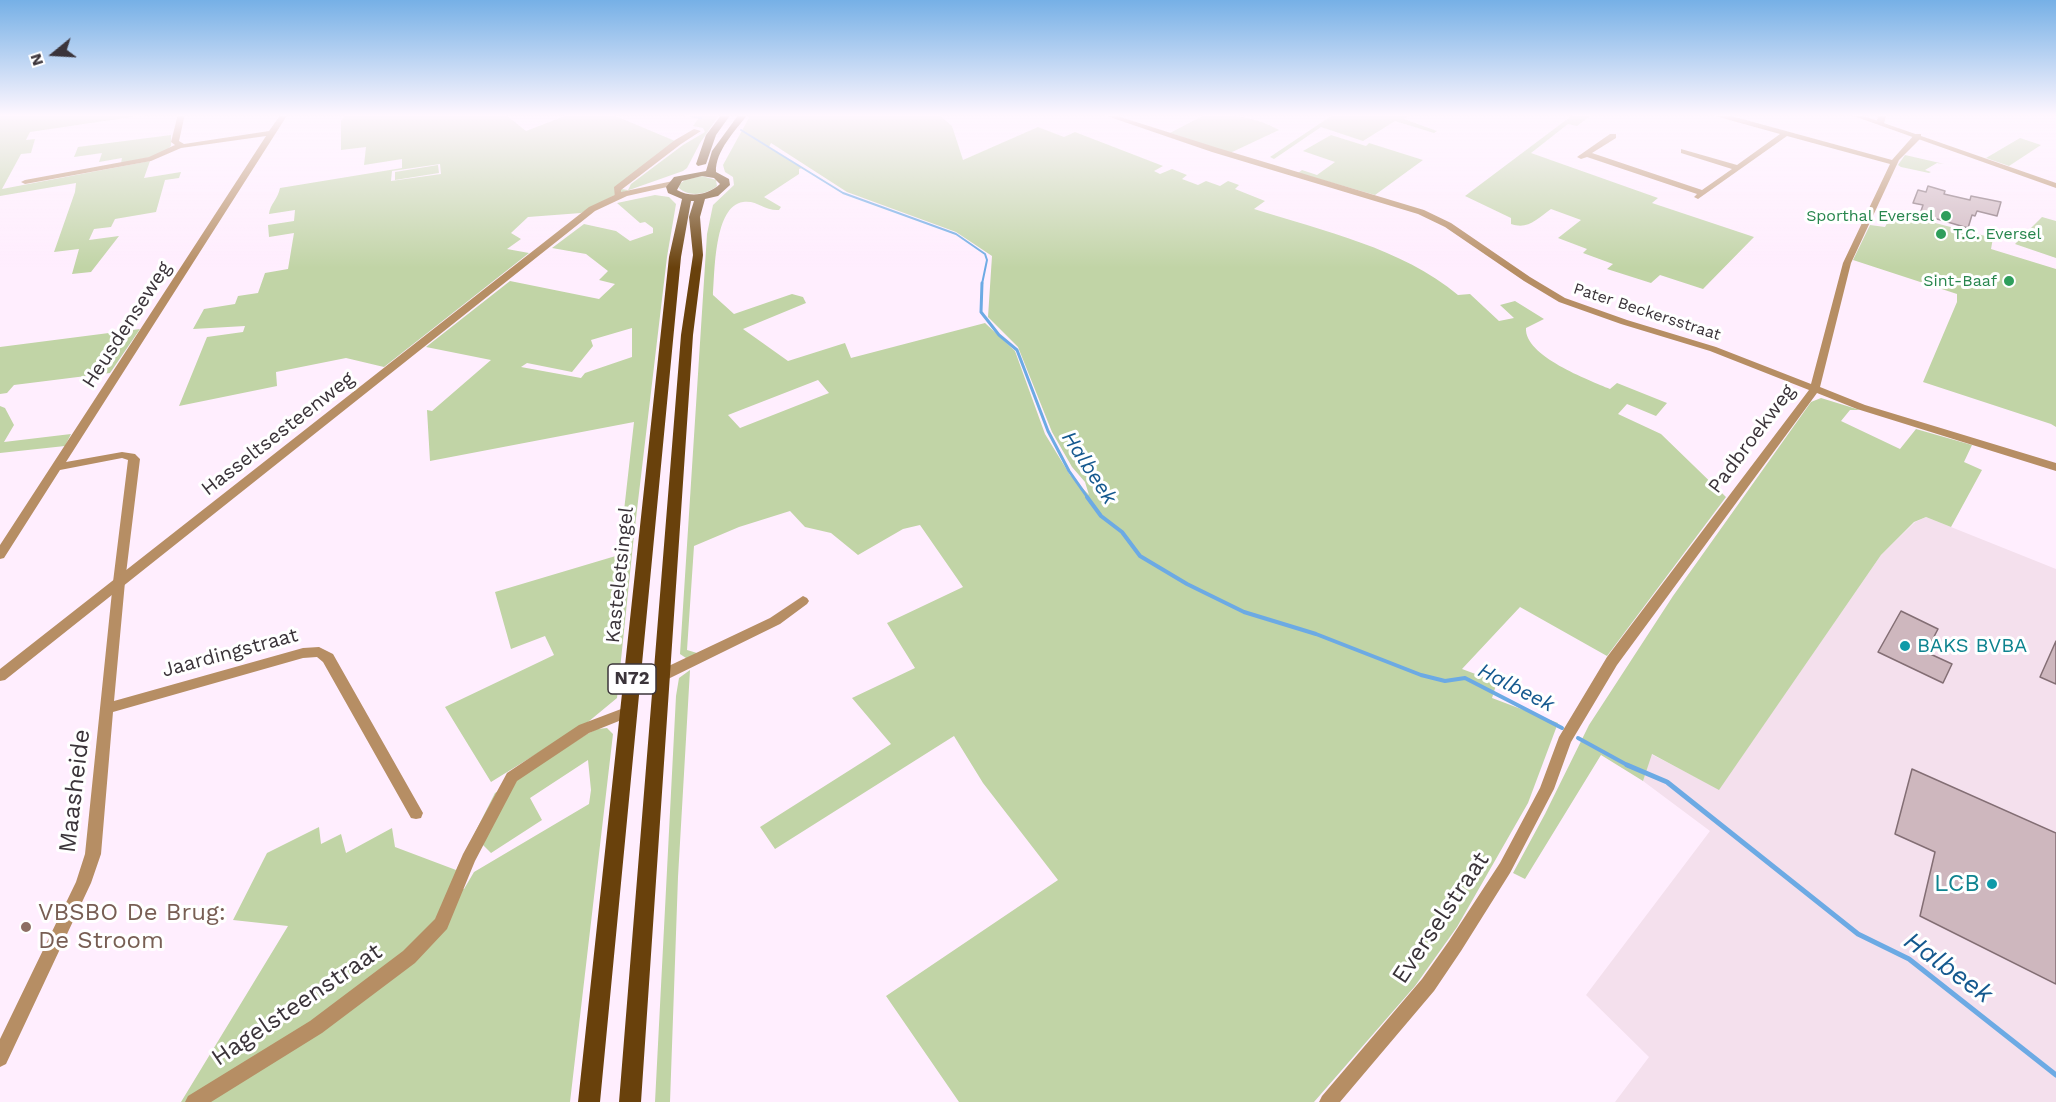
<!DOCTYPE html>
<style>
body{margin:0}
#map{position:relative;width:2056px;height:1102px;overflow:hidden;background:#ffeefe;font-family:"Work Sans",sans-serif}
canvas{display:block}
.north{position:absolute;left:24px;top:24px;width:60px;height:60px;-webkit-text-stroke:4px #fff;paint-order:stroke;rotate:252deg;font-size:16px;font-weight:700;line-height:24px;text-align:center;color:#3b343a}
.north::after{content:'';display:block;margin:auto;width:21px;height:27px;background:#3b343a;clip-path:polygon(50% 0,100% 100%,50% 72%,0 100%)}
</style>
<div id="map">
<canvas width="2056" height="1102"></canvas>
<div class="north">N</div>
</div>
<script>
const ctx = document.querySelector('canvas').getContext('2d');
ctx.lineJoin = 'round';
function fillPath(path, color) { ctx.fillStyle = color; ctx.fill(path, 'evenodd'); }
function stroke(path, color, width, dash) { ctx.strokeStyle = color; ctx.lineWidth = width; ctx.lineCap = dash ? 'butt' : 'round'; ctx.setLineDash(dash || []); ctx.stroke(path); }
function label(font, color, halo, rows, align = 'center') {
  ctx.font = font + ' "Work Sans",sans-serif'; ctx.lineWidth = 6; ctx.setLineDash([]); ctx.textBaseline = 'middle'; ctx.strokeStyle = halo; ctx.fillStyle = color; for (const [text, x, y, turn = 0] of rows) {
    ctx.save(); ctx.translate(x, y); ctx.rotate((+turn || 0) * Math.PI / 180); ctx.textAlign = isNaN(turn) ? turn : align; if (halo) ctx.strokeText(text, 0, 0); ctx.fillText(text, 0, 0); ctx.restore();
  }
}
const commercial = new Path2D(`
 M1926,517L2056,569V1102H1615L1649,1057L1586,995L1710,831L1643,781L1651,754L1719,789L1881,555L1915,522Z`);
const green = new Path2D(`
 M0,114H152L30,132L26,140L35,139L31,153L21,154L2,189L150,161L144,178L181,172L179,178L165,180L156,212L115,219L111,227L94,229L89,240L119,236L91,272L72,274L79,249L54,252L75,192L76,183L0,196Z
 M346,114H508L506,115L526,131L570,114H611L675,141L621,189L628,190L631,184L683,145L705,132L703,128L693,126L698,119L681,114H720L700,143L687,168L683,171L615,195L581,213L528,217L511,233L521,239L507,249L529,253L384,367L346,358L276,372L277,386L179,406L207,337L243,332L245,326L193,329L204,309L235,304L238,296L258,293L265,273L288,269L294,233L269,237L268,225L294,221L295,210L269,214C270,204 278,199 280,188L402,168V159L364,165L366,147L341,150V121ZM440,164L441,174L391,181L392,171Z
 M751,114H938L952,126L963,160L1038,127L1064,137L1075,132L1163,166L1154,171L1160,174L1172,169L1187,175L1182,179L1198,185L1206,181L1220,186L1228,181L1239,185L1235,189L1265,201L1254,209C1323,231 1402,248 1458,295L1470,294L1499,321L1514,318L1500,305L1515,301L1544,319L1526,328C1524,356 1589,380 1610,389L1617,383L1667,403L1656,416L1627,404L1618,414L1661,434L1726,497L1607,656L1520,607L1462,669L1497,682L1492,698L1558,723L1528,803L1457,927L1415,986L1314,1102H959L886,996L1058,880L983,783L954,736L775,849L760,827L891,744L852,698L915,668L887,623L963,587L920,525L903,529L858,555L831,533L805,527L790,511L739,527L694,546L687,650L697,653L689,660L680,654L707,234L713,205L734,185L733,177L725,172L723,165ZM771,143L847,192L956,232L992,256L988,317L1018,347L1052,432L1072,467L1085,482L1089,495L1070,475L1045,434L1015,351L985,323L851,358L845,343L788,361L743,329L806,303L803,297L792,294L734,314L713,295C715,272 714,206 743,202C758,200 764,211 779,210L781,207L764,197L799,174V169L802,168L769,147ZM818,380L829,393L740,428L728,415Z
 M1206,114C1231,114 1256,117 1279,130L1230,153L1170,133Z
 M1334,114H1411L1404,119L1437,131L1434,133L1395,121L1363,141L1321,127L1274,159L1270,157Z
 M1574,114H1593L1577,126L1568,124L1531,153L1658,198L1652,203L1754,237L1703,289L1660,275L1651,283L1607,269L1613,264L1583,253L1587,249L1558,238L1581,220L1551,209C1537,219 1528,230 1511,224V218L1465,196Z
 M171,135V146L161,155L121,163L122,158L99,162L102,153L74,157L78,147Z
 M1331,135L1366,146L1369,143L1423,160L1375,195L1298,173L1302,170L1317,175L1335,162L1303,151Z
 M2020,138L2041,145L2009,166L1986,158Z
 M1905,155L1940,163L1944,164L1937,163L1925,170L1931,172L1929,173L1901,167L1898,165Z
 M438,165L439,173L395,180V172Z
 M702,176L716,180L717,186C707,194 690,198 679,188L680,184L685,180Z
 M655,195L669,197L676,204L667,257L634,535L617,698L588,722L491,782L445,707L554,655L545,636L511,649L495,592L619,555L634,422L430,461L427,410L432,411L491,360L426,347L510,281L599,299L615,284L599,280L608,271L586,254L552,248L584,224L616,231L630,241L653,233V228L645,222L640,223L617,203ZM632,328V357L585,373L581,378L521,367L527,363L572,372L593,346L591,340Z
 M1893,212L1993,238L1991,249L2056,269V427L2051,424L1923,382L1957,302V294L1853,260L1870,225L1885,227Z
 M2042,217L2056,221V258L2015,244Z
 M140,329L110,373L14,385L7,393L0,394V347Z
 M1821,398L1860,410H1850L1841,421L1900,449L1916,429L1972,445L1964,462L1982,470L1951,527L1926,517L1914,522L1881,555L1719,790L1652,754L1643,781L1601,755L1525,879L1513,873L1545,814L1589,725L1673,596L1811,402Z
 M0,406L5,408L14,425L4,442L71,434L65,446L0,453Z
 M690,670L678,877L670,1102H655L676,696L679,678Z
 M607,728L613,734L570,1102H181L288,926L233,920L267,853L319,827L321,844L341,834L346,853L392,828L395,847L456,870L495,793L587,734L597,729ZM588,760L591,790L589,804L474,872L464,889H452L483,845L491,853L542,820L530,798Z`);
const streamFar3 = new Path2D(`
 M685,114L701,118
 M741,130L843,193L956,234L985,254L987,260L982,284`);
const streamFar2 = new Path2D(`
 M982,283L981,312L999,335L1017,350L1048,431L1069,471L1088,498`);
const streamFar1 = new Path2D(`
 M1087,497L1101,516L1122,532L1140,556L1187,584L1244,612L1316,634L1421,675L1445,681L1465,678L1562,728
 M1578,738L1629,766`);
const stream = new Path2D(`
 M1627,765L1667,782L1858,934L1909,959L2056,1075`);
const building = new Path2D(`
 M1928,186L1945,191L1944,194L1970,200L1971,196L2001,202L1997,216L1977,211L1975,216L1972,215L1968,228L1920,214L1923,205L1913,203L1918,190L1926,192Z
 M1901,611L1938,629L1926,652L1952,664L1943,683L1878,652Z
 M2056,641V684L2040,677Z
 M1912,769L2056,833V984L1920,916L1935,852L1895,834Z`);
const minor = new Path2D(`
 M178,114H185L179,141L184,144L269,131L281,114H288L66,462L122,452L135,454L140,459L125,582L114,701L303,648L319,647L333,654L423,813L421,818L416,819L411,818L323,662L317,657L303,658L113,712L101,854L91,883L6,1064L0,1067V1039L76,882L85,854L113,582L128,460L122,458L60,470L4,558L0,559V545L266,136L181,148L151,161L25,184L21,182L25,180L149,157L175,145L171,142Z
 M1101,114H1111L1218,148L1424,210L1451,223L1530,277L1565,298L1627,320L1716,347L1811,384L1843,263L1890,164L1787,136L1698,199L1694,197L1697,194L1587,157L1581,159L1577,157L1610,134H1616V138L1592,153L1702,190L1732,169L1681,153V149L1737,165L1780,134L1715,116V114H1724L1892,160L1915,134H1921V138L1899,160L1851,263L1820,387L1865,405L2056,463V471L1857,409L1817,393L1617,665L1571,742L1554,789L1510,873L1461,951L1434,991L1340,1102H1319L1322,1096L1422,979L1449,941L1500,863L1540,788L1559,737L1607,657L1809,390L1710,351L1621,324L1559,302L1524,281L1445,227L1418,214L1212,152Z
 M1879,114H1887L1884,123L1880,125L1876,123Z
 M694,129L701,131L681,144L621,190V198H615L614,187L675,140Z
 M803,596L807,598L809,601L807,604L780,624L666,680L661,681L656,680L654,676L656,672L770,618Z
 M629,706L634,707L636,711L634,715L589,733L517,781L475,861L447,929L415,963L322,1033L211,1102H185L188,1096L310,1021L403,951L435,919L463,854L507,773L579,725Z`);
const tertiary = new Path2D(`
 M1848,114H1858L2056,183V188Z
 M673,181L677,183L676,185L627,196L595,211L5,680L0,681V669L589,207L621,192Z`);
const primary = new Path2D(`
 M722,114H731L716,135L706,164L698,166L696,164L706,135Z
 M739,114H748C736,130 715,151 716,172L729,179L730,185L718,196L705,199L700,217L703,255L693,335L641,1102H619L681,335L693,255L689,217L694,201H691L681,257L600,1102H578L669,257L682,199L668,193L666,187L674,177L706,171L712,151ZM702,176L714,178L720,184C708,195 691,198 677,190L682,181Z`);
const markers = [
 [1946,216,6,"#2e9e5b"],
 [1941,234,6,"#2e9e5b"],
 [2009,281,6,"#2e9e5b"],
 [1905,646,6,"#0f9aa8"],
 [1992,884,6,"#0f9aa8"],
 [26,927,6,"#8d6e63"]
];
const farLeisurenames = [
 ["Sporthal Eversel",1934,216],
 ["T.C. Eversel",1953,234,"left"],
 ["Sint-Baaf",1997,281]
];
const farStreetnames = [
 ["Pater Beckersstraat",1647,312,18]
];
const shields = [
 [632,679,48]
];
const shieldNames = [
 ["N72",632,679]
];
const streetNames = [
 ["Heusdenseweg",127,325,-57],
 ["Hasseltsesteenweg",278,434,-38],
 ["Padbroekweg",1752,439,-53],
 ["Kasteletsingel",620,575,-84],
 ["Jaardingstraat",230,653,-15]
];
const cultureNames = [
 ["BAKS BVBA",1917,646]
];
const waterNames = [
 ["Halbeek",1089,468,57],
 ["Halbeek",1516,688,27]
];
const nearStreetnames = [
 ["Maasheide",75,791,-83],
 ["Everselstraat",1441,918,-56],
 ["Hagelsteenstraat",297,1005,-34]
];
const nearCulturenames = [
 ["LCB",1980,884]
];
const nearEducationnames = [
 ["VBSBO De Brug:",38,913],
 ["De Stroom",38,941]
];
const nearWaternames = [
 ["Halbeek",1948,968,36]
];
fillPath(commercial, '#f4e0ed');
fillPath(green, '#c1d4a6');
stroke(streamFar3, '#6caae4', 2);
stroke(streamFar2, '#6caae4', 3);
stroke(streamFar1, '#6caae4', 4);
stroke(stream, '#6caae4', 5);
fillPath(building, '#ceb7be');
stroke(building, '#836e74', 1.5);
fillPath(minor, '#b68e64');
fillPath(tertiary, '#b68e64');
fillPath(primary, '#69410c');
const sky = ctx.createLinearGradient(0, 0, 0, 268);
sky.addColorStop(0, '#76b0e6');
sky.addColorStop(0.43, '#fff7ff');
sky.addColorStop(1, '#fff7ff00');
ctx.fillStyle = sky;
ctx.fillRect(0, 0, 2056, 268);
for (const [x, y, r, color] of markers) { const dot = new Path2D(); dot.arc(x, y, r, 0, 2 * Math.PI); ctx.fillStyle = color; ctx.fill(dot); stroke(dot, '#fff', 2); }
label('16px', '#27864d', '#fff', farLeisurenames, 'right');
label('16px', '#3b343a', '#fff', farStreetnames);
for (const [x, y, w] of shields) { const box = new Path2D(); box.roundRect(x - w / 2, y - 15, w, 30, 4.5); ctx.fillStyle = '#fff'; ctx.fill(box); stroke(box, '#3b343a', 1.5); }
label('bold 18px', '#3b343a', null, shieldNames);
label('20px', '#3b343a', '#fff', streetNames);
label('20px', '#0d838f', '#fff', cultureNames, 'left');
label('italic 21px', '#15598f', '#fff', waterNames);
label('24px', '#3b343a', '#fff', nearStreetnames);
label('24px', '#0d838f', '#fff', nearCulturenames, 'right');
label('24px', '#785e54', '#fff', nearEducationnames, 'left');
label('italic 26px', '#15598f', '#fff', nearWaternames);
</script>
